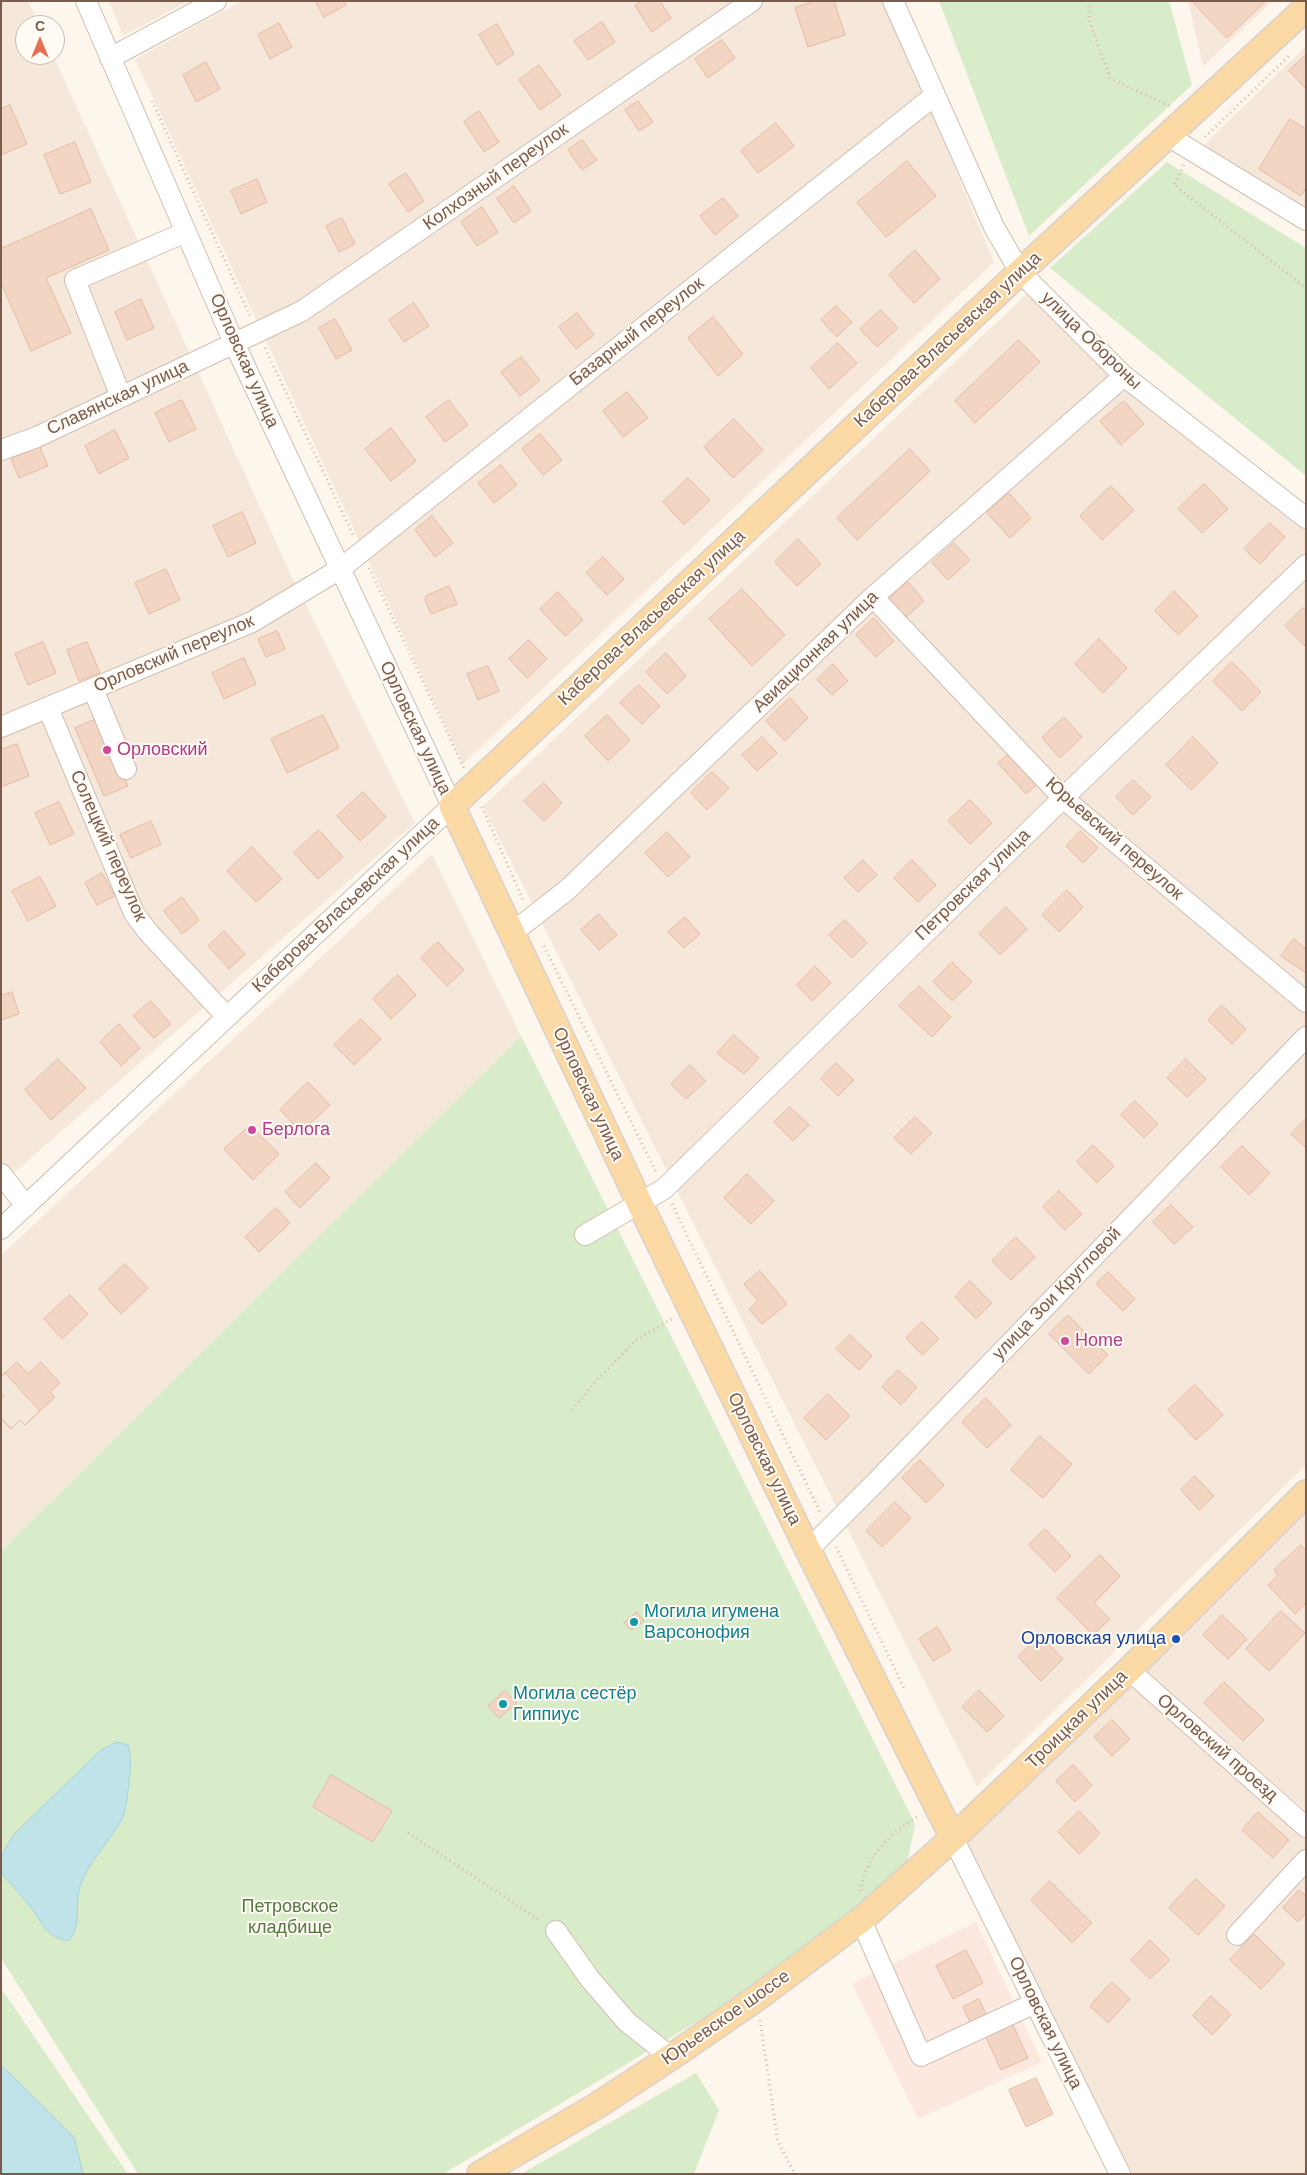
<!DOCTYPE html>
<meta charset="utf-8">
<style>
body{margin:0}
#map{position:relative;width:1307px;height:2175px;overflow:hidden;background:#fdf6ec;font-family:Arial,sans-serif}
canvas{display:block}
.frame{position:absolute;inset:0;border:2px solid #7a5c4d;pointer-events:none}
.north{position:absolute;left:15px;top:15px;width:50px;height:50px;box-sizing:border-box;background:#fffaf3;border:1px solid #cabbb1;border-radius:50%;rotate:0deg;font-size:14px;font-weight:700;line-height:20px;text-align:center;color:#7a5c4d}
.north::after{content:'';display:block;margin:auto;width:18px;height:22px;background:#e76f51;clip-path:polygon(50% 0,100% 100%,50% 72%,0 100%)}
</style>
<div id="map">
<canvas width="1307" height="2175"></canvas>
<div class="frame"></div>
<div class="north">С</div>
</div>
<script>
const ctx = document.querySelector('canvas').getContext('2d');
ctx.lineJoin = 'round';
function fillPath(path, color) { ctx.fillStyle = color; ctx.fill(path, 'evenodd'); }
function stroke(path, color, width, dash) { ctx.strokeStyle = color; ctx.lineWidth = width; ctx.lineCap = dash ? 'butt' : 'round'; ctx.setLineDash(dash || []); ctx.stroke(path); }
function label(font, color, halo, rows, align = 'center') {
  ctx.font = font + ' Arial,sans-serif'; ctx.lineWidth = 4; ctx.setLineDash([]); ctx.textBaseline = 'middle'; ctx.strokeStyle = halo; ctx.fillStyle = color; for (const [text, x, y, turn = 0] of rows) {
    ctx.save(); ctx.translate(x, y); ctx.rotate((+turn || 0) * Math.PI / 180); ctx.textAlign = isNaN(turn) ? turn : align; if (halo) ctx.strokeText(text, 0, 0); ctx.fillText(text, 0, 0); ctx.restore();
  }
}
const residential = new Path2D(`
 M1,1H28L39,25H25V55H53L292,577L415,823L9,1177L1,1159Z
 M109,1H188L123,36Z
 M242,1H885L994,262L463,764L135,59Z
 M1188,1H1273L1203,66Z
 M1306,46V210L1203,146Z
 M1029,292L1125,386L1306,530V1465L977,1786L483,806Z
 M432,854L521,1036L1,1551V1255Z
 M1306,1509V1811L1142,1669Z
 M1128,1680L1306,1836V2174H1132L960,1839Z`);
const commercial = new Path2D(`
 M976,1922L1042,2062L918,2119L852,1984Z`);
const green = new Path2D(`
 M939,1H1169L1192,85L1029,236Z
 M1167,162L1306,248V476L1050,268Z
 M521,1036L915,1824L906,1869L745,1993L443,2174H138L1,1958V1551Z
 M1,1988L128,2174H1Z
 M696,2073L719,2110L694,2174H521Z`);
const water = new Path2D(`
 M117,1742L128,1745C132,1758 130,1770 129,1783C127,1795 127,1810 121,1821C108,1844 89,1861 80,1886C74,1905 83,1927 68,1941C46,1936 44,1926 32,1909C23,1896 11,1885 1,1873V1856L14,1834L101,1750Z
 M1,2065L74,2137L83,2174H1Z`);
const building = new Path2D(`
 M316,1H344L346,5L324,17Z
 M642,1H660L671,18L652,32L635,6Z
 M814,1H834L845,35L808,47L795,8Z
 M1192,1H1266L1227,38Z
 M602,22L615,42L588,60L574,41Z
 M279,23L292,47L270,59L258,35Z
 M497,24L514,54L497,65L479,35Z
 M722,40L735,58L708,78L695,59Z
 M1306,55V89L1289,71Z
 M206,62L220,89L196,102L183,75Z
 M539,65L561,95L540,110L519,80Z
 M638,101L653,122L639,131L625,110Z
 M10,105L27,144L1,155V109Z
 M479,111L499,142L484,152L464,122Z
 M1290,119L1306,129V188L1301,196L1259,169Z
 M776,123L794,146L758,173L741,151Z
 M582,140L597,160L582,170L568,150Z
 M75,142L91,182L60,194L44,155Z
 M907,161L936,196L886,237L857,203Z
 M406,173L424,201L408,212L389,184Z
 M257,179L267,202L241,214L231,191Z
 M514,186L531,211L514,223L497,199Z
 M723,198L738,216L715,235L700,216Z
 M482,207L498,232L477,246L461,222Z
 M91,209L109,250L46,278L71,333L31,351L1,283V249Z
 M342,218L355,244L339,252L326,226Z
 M915,250L940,279L914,303L889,275Z
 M141,299L154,328L127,340L115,312Z
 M414,303L429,326L404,342L389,320Z
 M836,306L852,322L837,337L821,320Z
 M881,310L898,328L877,347L860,329Z
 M577,313L594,335L576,349L559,327Z
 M713,317L743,354L718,376L688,338Z
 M335,319L352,350L336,359L319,328Z
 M1019,340L1040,362L975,423L955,401Z
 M838,343L857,363L829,389L811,368Z
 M521,357L540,380L520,396L501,372Z
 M627,392L648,418L623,437L603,411Z
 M182,400L196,429L169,442L155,413Z
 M449,400L468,425L445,442L426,417Z
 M1124,401L1144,424L1121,445L1100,421Z
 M734,419L763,450L733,478L704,447Z
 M391,428L416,461L391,481L365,449Z
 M115,430L129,458L99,474L85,446Z
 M540,434L562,460L543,475L522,449Z
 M40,447L48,466L19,478L11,459Z
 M910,449L930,471L857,540L837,518Z
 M501,465L517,485L494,503L478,483Z
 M688,478L710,500L684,525L663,502Z
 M1204,484L1228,509L1202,533L1178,509Z
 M1111,486L1134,510L1102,540L1080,516Z
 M1009,493L1031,518L1010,538L987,513Z
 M242,512L256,543L228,557L213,526Z
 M432,516L453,543L435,557L415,530Z
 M1270,523L1285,537L1260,564L1244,549Z
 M798,539L821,564L797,586L775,562Z
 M954,543L970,560L948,580L932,563Z
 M603,557L624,579L607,595L586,573Z
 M166,569L180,600L149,614L135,583Z
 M908,582L924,601L903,620L887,601Z
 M449,586L457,604L431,614L425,600L426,596Z
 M742,589L785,635L752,666L709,619Z
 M1174,591L1198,616L1178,635L1155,611Z
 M558,592L583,620L565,636L540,609Z
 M1303,608L1306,610V647L1285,626Z
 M874,618L894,641L876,657L856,635Z
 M277,631L285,649L266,657L258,639Z
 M1099,639L1127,668L1103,693L1075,664Z
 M529,640L547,659L527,678L509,659Z
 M43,642L56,673L28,685L15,654Z
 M87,642L100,673L79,681L67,650Z
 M666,653L686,676L667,694L646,672Z
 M244,658L256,684L224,699L212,673Z
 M1232,662L1261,692L1242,711L1213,681Z
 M833,664L848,681L832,695L817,680Z
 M488,666L499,691L478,700L467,674Z
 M639,685L660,706L642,724L620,703Z
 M790,698L808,718L785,741L766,721Z
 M323,715L339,748L287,773L271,739Z
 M607,715L630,740L608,761L585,736Z
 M1064,717L1082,737L1060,758L1042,738Z
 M99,718L128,786L104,796L75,728Z
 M762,737L777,753L757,771L742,755Z
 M1193,737L1218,763L1191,790L1166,765Z
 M17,744L29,776L1,787V750Z
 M1013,750L1041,781L1026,794L998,763Z
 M712,772L729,788L707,810L691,793Z
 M1133,780L1151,797L1133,815L1116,797Z
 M544,783L562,803L544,821L524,801Z
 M363,792L386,817L360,841L337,816Z
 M970,800L992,823L970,844L948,821Z
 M59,802L74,834L50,845L35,813Z
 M151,821L161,844L131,858L120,835Z
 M319,830L343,857L318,879L294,853Z
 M1081,831L1098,848L1083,863L1066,846Z
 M667,832L690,857L668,877L645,853Z
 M252,847L282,879L256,902L227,871Z
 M863,860L877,875L858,892L844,878Z
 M912,860L936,885L918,902L894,878Z
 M102,873L115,896L97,905L85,883Z
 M40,877L56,906L28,921L12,891Z
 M1067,890L1083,907L1059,932L1042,915Z
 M182,897L199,920L182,934L164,911Z
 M1006,907L1027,929L1000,955L979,934Z
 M599,914L617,935L599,950L581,930Z
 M685,917L700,934L684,948L668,932Z
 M845,920L867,943L852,958L829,935Z
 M224,931L245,954L229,969L208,946Z
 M1294,939L1306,949V973L1281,956Z
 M438,942L464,970L447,986L421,958Z
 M952,962L972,982L952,1001L933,982Z
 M815,966L831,983L812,1001L797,985Z
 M398,975L416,995L391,1019L373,999Z
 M919,986L951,1017L932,1037L899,1006Z
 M12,992L19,1014L1,1020V996Z
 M151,1001L171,1024L154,1038L133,1016Z
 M1222,1005L1246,1029L1232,1044L1208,1020Z
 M361,1019L381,1039L354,1065L334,1045Z
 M119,1024L140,1048L121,1066L100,1042Z
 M734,1035L759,1058L744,1074L717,1053Z
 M58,1059L86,1088L51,1120L25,1090Z
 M1186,1059L1206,1079L1187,1097L1167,1078Z
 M836,1063L854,1080L838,1096L821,1079Z
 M690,1065L706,1081L686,1099L671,1084Z
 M308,1082L330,1105L301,1132L280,1110Z
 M1135,1101L1158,1124L1144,1138L1121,1115Z
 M790,1107L809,1125L793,1141L774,1122Z
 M915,1117L932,1133L911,1154L894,1138Z
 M1306,1119V1148L1291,1134Z
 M247,1128L254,1129L279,1154L253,1180L224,1149Z
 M1093,1145L1114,1166L1097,1183L1077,1162Z
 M1242,1146L1270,1173L1249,1195L1221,1167Z
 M316,1163L330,1178L300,1208L285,1192Z
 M747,1174L774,1201L751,1224L724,1198Z
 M1059,1191L1082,1214L1065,1230L1043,1207Z
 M1171,1205L1193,1227L1174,1244L1153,1222Z
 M276,1208L290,1223L259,1252L245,1237Z
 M1016,1237L1035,1257L1011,1280L992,1261Z
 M125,1264L148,1288L121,1314L99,1289Z
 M760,1271L787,1304L762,1324L749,1309L758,1301L744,1284Z
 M1108,1272L1135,1299L1123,1311L1096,1284Z
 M970,1281L992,1303L976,1319L955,1297Z
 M70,1295L88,1314L62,1339L44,1319Z
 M1068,1315L1108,1355L1089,1374L1049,1334Z
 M922,1322L939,1339L922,1355L906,1338Z
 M850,1335L872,1356L859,1370L836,1349Z
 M17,1362L28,1374L41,1362L60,1383L50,1392L55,1397L25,1425L20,1420L11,1429L1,1418V1399L4,1396L1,1393V1377Z
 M898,1370L917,1387L901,1405L882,1387Z
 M5,1373L40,1411L25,1425L20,1420L11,1429L1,1418V1399L4,1396L1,1393V1377Z
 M1195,1385L1223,1415L1196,1440L1168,1410Z
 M828,1394L850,1416L826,1440L804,1418Z
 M986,1398L1011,1425L987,1448L962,1422Z
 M1040,1436L1072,1464L1043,1498L1011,1470Z
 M920,1460L944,1485L926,1503L902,1478Z
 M1195,1476L1214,1496L1199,1510L1181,1490Z
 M895,1502L911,1518L882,1547L866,1531Z
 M1045,1529L1071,1556L1055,1572L1029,1545Z
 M1301,1545L1306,1550V1603L1295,1614L1268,1585L1278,1575L1274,1570Z
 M1100,1555L1120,1576L1094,1603L1110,1619L1093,1635L1057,1598Z
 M1281,1611L1305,1633L1269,1671L1246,1649Z
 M637,1612L644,1621L631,1630L624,1623Z
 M1222,1615L1247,1639L1228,1659L1203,1635Z
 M937,1627L951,1650L933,1661L919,1639Z
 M1040,1635L1063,1659L1041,1681L1018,1657Z
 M1224,1682L1264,1720L1243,1741L1204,1703Z
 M979,1690L1004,1716L987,1732L962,1707Z
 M505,1691L517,1703L499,1718L488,1706Z
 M1112,1720L1130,1739L1112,1756L1094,1737Z
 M1073,1765L1092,1785L1075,1802L1056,1781Z
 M331,1775L392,1811L373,1842L313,1807Z
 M1079,1811L1100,1833L1079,1854L1058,1832Z
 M1258,1812L1289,1840L1273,1858L1242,1830Z
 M1196,1879L1225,1906L1198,1935L1169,1908Z
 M1050,1881L1092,1923L1072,1943L1031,1900Z
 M1299,1890L1306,1896V1913L1298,1922L1283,1908Z
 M1254,1934L1285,1964L1261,1989L1230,1960Z
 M1150,1940L1170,1960L1150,1979L1131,1960Z
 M966,1950L983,1983L953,1999L936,1966Z
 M1112,1982L1130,1999L1108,2023L1090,2006Z
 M1211,1996L1231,2015L1212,2035L1193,2016Z
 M979,1999L987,2016L971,2024L963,2007Z
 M1009,2016L1028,2058L1001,2070L982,2029Z
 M1036,2078L1053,2114L1026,2127L1009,2090Z`);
const path = new Path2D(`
 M1089,1V19L1110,78L1169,106
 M152,101L250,316
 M1205,137L1289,56
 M1184,165L1174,185L1306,288
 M265,348L353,535
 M369,568L464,768
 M482,807L523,900
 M544,946L656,1172
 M672,1204L820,1512
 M572,1410L597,1380L636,1340L672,1319
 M836,1547L905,1690
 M408,1833L541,1921
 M861,1891C863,1859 892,1831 919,1816
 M760,2020L778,2142L795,2174`);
const minor = new Path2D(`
 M893,1L994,227L1020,272L1124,376L1306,518
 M110,58L216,1
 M1168,136L1306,220
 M121,397L75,280L186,232
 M1,450L37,437L302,311L752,1
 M873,597L1063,798L1306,1002
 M93,689L126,769
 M48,708L134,913L148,932L227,1017
 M1,727L252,622L340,569L934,96
 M512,933L567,890L873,597L1124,376
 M1,1174L26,1206
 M1,1229L452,806L234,343L86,1
 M585,1235L664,1189L1063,798L1306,565
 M808,1550L878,1480L1306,1037
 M1129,1670L1306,1827
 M953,1838L1120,2174
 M861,1920L921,2056L1035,2003
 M556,1931L590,1979L627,2022L671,2057
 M1237,1935L1306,1860`);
const major = new Path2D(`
 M953,1838L808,1550L640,1204L452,806L1020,272L1306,8
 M480,2174L598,2105L671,2057L757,1998L861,1920L953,1838L1129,1670L1306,1493`);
const markers = [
 [107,750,5,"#d1479c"],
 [252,1130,5,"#d1479c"],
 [1065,1341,5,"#d1479c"],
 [634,1622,5,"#0f9aa8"],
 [1176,1639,5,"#1a4fb4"],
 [503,1704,5,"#0f9aa8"]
];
const streetNames = [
 ["Колхозный переулок",496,177,-35],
 ["Базарный переулок",637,332,-38],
 ["Каберова-Власьевская улица",948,340,-43],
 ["улица Обороны",1091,341,44],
 ["Орловская улица",244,361,66],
 ["Славянская улица",118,398,-25],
 ["Каберова-Власьевская улица",652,618,-43],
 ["Авиационная улица",816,652,-44],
 ["Орловский переулок",174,654,-23],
 ["Орловская улица",415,728,65],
 ["Юрьевский переулок",1114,839,41],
 ["Солецкий переулок",108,846,66],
 ["Петровская улица",973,885,-44],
 ["Каберова-Власьевская улица",346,905,-43],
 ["Орловская улица",588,1094,65],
 ["улица Зои Кругловой",1057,1294,-46],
 ["Орловская улица",764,1459,64],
 ["Троицкая улица",1077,1720,-44],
 ["Орловский проезд",1217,1748,41],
 ["Юрьевское шоссе",726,2018,-35],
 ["Орловская улица",1045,2023,64]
];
const hotelNames = [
 ["Орловский",117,750],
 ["Берлога",262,1130],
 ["Home",1075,1341]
];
const cultureNames = [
 ["Могила игумена",644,1612],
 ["Варсонофия",644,1633],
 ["Могила сестёр",513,1694],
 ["Гиппиус",513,1715]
];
const transitNames = [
 ["Орловская улица",1166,1639]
];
const parkNames = [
 ["Петровское",290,1907],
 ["кладбище",290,1928]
];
fillPath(residential, '#f5e8da');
fillPath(commercial, '#fde8e0');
fillPath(green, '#d8ecc9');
fillPath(water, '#bfe3e8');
stroke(water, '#a5d3da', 1);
fillPath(building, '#f3d5c3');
stroke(building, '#e6bba3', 1);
stroke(minor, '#d1beb0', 22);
stroke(major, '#dad1cd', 28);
stroke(path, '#d9b8a5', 3, [1, 4]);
stroke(minor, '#fff', 20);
stroke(major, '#fbd9a5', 25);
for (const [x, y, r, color] of markers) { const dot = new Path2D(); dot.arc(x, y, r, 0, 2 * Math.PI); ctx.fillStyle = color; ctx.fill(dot); stroke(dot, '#fffaf3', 2); }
label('18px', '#7a5c4d', '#fffaf3', streetNames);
label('18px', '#b23c85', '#fffaf3', hotelNames, 'left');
label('18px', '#0d838f', '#fffaf3', cultureNames, 'left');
label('18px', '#164399', '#fffaf3', transitNames, 'right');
label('18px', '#537a41', '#fffaf3', parkNames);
</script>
